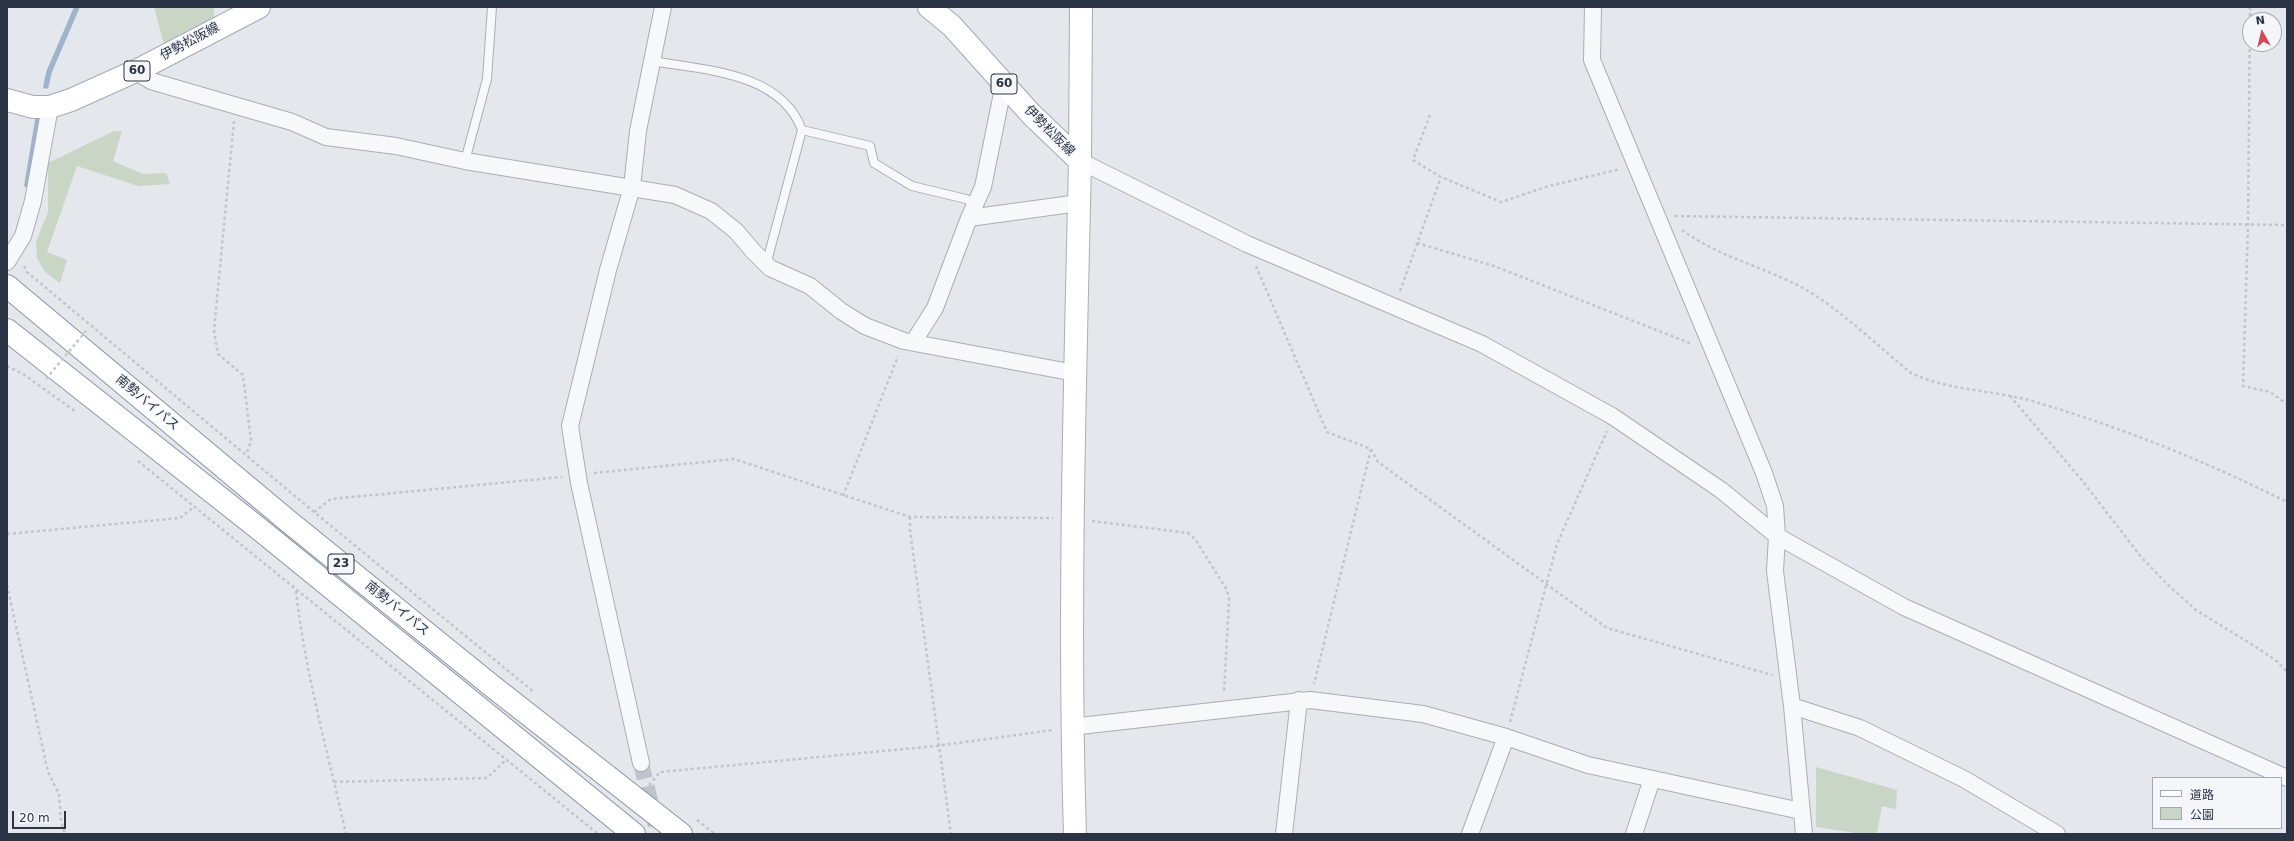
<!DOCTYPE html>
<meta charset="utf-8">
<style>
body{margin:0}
#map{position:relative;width:2294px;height:841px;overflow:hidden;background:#e4e7ec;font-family:"DejaVu Sans","Noto Sans JP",sans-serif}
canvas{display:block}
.frame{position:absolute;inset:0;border:8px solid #2b3445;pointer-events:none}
.legend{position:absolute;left:2152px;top:777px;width:130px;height:52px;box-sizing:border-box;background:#f4f6f9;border:1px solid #a4a8b1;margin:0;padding:5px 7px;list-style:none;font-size:12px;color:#2b3445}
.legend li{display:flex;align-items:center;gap:8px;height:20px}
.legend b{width:20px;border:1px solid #a4a8b1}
.north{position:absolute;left:2242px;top:12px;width:40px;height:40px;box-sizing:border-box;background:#f4f6f9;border:1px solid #a4a8b1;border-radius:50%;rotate:352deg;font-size:11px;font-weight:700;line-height:16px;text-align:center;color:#2b3445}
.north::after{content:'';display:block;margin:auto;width:14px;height:18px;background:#d1495b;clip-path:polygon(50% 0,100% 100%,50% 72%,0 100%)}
.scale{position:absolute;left:12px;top:811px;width:54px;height:18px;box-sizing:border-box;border:2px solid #2b3445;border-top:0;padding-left:5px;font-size:12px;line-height:14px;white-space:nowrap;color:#2b3445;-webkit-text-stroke:3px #f4f6f9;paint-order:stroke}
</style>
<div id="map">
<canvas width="2294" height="841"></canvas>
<div class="frame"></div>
<ul class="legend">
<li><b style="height:5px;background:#fff"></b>道路</li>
<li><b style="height:11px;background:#c9d6c5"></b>公園</li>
</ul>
<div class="north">N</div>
<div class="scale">20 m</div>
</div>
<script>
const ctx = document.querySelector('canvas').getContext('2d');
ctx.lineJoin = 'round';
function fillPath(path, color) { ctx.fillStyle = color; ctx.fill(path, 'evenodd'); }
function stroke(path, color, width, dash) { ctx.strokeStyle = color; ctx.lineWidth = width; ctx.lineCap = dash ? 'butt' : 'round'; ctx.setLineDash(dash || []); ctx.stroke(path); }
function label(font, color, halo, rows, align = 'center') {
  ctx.font = font + ' "DejaVu Sans","Noto Sans JP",sans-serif'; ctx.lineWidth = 3; ctx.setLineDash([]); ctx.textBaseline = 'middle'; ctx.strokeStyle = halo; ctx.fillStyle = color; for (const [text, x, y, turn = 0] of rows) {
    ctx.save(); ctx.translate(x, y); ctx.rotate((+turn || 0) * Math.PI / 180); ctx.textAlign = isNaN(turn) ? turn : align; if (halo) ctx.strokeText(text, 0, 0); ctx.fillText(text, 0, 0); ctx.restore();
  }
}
const green = new Path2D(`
 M154,7H214V21L165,48Z
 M114,131H122L113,161L143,174L166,173L170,184L138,186L77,166L47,252L67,260L60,283L45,272L37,258L36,242L48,212V163Z
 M1816,767L1897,790L1896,809L1882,806L1877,834H1862L1816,827Z`);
const stream = new Path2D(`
 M46,86L49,72L77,7
 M27,185L39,113`);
const streetTunnel = new Path2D(`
 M641,763L658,834`);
const path = new Path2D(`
 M2250,7L2248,225L2243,386L2270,392L2287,404
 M1430,115L1413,160L1441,177L1501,202L1549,186L1620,169
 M234,121L214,330L218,354L243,375L251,441L246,455
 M1675,216L2287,225
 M1682,230C1719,257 1764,267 1803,288C1839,308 1879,347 1911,373C1949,391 1993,390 2032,401C2121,427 2205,461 2287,502
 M1417,243L1494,266L1692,344
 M24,266L27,272L314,512L534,692
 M1256,266L1327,432L1371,449L1314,684
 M1400,291L1441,177
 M7,366L23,374L76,412
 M2010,396L2081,479L2142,558L2169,586L2196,610L2256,647L2278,662L2287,672
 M1371,449L1378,462L1607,628L1772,675
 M138,461L598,834
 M594,473L734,459L910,517L1053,518
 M843,496L898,356
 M314,512L331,499L562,477
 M910,517V530L951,834
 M1092,521L1188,533L1195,539L1227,590L1229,599L1224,693
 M7,534L180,518L194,507
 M7,585L48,772L59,794L61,821L65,834
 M296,591C305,673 328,753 346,834
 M1510,722L1557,544L1607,431
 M334,782L487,778L506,760
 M649,785L660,772L936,746L1053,730
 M697,820L715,834`);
const lane = new Path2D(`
 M652,61C704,70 781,72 802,130L766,265
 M802,130L870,146L874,163L912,186L966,199L975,204
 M465,161L487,79L492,7`);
const street = new Path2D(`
 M1593,7L1592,60L1764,473L1775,506L1777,536L1775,571L1792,706L1804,834
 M135,71L151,81L292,122L326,137L396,146L465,161L675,195L711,211L736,231L753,251L770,268L810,286L841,311L865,326L904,341L1075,373
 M1080,161L1247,244L1482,344L1612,416L1721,490L1777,536L1904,607L2287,778
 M969,218L983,187L1004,83
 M7,262L23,236L33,201L50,107
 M914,341L935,308L969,218L1079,203
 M1792,706L1860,728L1964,779L2057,834
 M1071,727L1310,700L1423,714L1506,737L1588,765L1801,811
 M641,763L579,483L570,426L608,270L632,187L638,131L663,7
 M1284,834L1299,700
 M1470,834L1506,737
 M1634,834L1652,779`);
const secondary = new Path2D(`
 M1075,834C1068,610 1075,385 1080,161`);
const primary = new Path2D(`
 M929,7L952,26L1031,114L1080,161
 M7,100L33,107H50L71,100L140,69L259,7
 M1080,161L1081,7`);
const highway = new Path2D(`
 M7,286L288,521L492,686L681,834
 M7,330L258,528L634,834`);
const pathBridge = new Path2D(`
 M46,379L86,331`);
const shields = [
 [137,71,26],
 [1004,84,26],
 [341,564,26]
];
const shieldNames = [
 ["60",137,71],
 ["60",1004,84],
 ["23",341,564]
];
const streetNames = [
 ["伊勢松阪線",190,42,-28],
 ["伊勢松阪線",1049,131,45],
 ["南勢バイパス",147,403,40],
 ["南勢バイパス",397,609,39]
];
fillPath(green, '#c9d6c5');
stroke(stream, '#9fb4cc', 5.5);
stroke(streetTunnel, '#bfc3cb', 16, [16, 8]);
stroke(lane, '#a9aeb7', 10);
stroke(street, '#a9aeb7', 18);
stroke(secondary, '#a9aeb7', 24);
stroke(primary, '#a3abb8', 24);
stroke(highway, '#8b94a3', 24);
stroke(path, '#c2c5cb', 2.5, [3, 3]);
stroke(lane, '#f7f8fa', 8);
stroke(street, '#f7f8fa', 16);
stroke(secondary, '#fff', 22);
stroke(primary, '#fff', 22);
stroke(highway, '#fff', 22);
stroke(pathBridge, '#c2c5cb', 2.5, [3, 3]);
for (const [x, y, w] of shields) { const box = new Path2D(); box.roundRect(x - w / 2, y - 10, w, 20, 3); ctx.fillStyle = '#f4f6f9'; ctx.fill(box); stroke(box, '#2b3445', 1); }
label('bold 12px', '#2b3445', null, shieldNames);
label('13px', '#2b3445', '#f4f6f9', streetNames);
</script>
